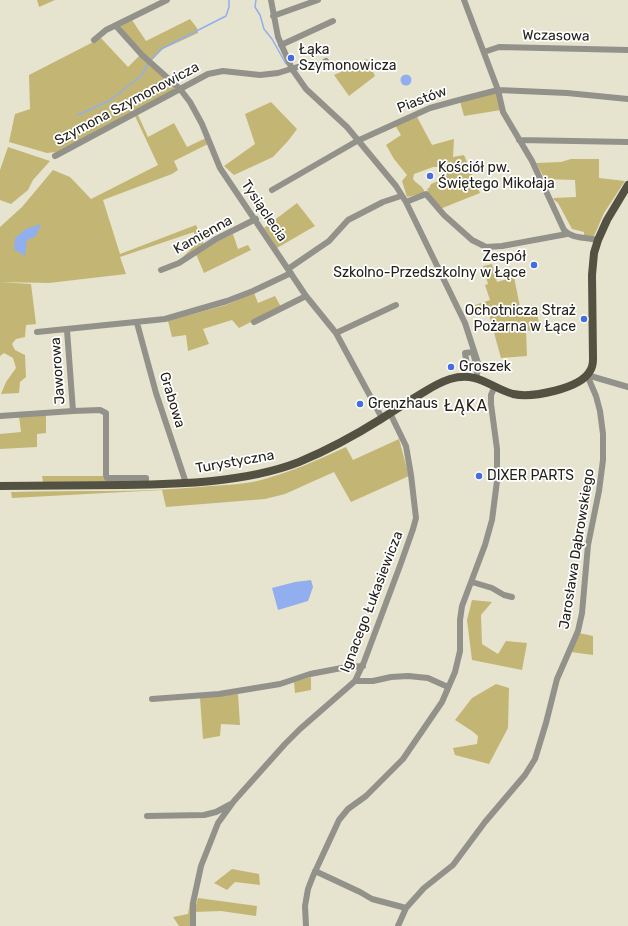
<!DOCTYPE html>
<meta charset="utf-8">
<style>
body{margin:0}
canvas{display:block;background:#e6e3cf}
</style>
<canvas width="628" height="926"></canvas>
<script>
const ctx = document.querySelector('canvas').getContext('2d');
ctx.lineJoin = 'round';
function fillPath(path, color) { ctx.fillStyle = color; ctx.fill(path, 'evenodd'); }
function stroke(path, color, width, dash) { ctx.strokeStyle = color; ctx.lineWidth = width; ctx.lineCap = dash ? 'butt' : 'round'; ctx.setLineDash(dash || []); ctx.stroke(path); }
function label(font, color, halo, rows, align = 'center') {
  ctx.font = font + ' Rubik,sans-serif'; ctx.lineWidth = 3.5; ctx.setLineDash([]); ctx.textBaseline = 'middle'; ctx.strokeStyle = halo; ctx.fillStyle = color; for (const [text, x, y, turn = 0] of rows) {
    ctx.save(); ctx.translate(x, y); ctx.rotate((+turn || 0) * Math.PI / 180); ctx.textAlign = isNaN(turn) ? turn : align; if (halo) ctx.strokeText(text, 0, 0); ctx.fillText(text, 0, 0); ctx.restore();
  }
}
const green = new Path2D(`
 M37,0H55L39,7Z
 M190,19L197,28L198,33L163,49L151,61L130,39L120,26L132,20L146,41Z
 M101,38L128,67L140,55L174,87V91L56,152L47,153L9,142L15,114L30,109L29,75Z
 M367,59L375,76L349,96L334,75L352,67Z
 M496,93L501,110L464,116L460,101Z
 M271,102L297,129L288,141L273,157L234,175L224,166L255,144L245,114Z
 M138,115L148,137L174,123L187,147L206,138L208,144L174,161L178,170L172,174L103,200L120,254L196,225L205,247L233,234L238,249L248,245L251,250L204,273L196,254L179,261L196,244L194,232L120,257L126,274L49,283L0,282V227L22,207L53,170L70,177L91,199L158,165L135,116Z
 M416,115L432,145L454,139L453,157L464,155L480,193L440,209L426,193L407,197L402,181L407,175L394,159L386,145L401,135L395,125ZM433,167H439L443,179L431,184L429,188L427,189L428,192L425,193C422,184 417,185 413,179L414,174Z
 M8,147L50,161L33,180L28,190L11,204L0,200V170Z
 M571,159H599V178L625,181L604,213L594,236H584V232L572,229L558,203L553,199L554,198L576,197L575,180L545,179L536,163L561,162Z
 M297,203L315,226L277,248L264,228Z
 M492,264L497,282L514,277L520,307L536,305L540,330L526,331L527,356L501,358L488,311L478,316L475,305L490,300L485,285L488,284L483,266Z
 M0,282L31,284L36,324L26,325L25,337L16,339L12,344L15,350L25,355L26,377L20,382L19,393L1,394L6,382L16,368L13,358L4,353L0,356Z
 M254,293L258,303L275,296L281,307L239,328L232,320L203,329L209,344L188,351L186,335L172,337L168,321L226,305Z
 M46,415V433L37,434V447L0,449V434L21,432L19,416Z
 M399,439L409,476L351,502L334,472L285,494L265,499L166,507L162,490L12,498L11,492C74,490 137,493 200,487C220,485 241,485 261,480C291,472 318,460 346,447L353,460Z
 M42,476H104L138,481L43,482Z
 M472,600L492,602L481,615L482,644L498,654L506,641L527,643L522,670L472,660L467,620Z
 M579,633L593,636V655L571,652Z
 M311,677V690L295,693L294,682Z
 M496,684L509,688L508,728L489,764L455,755L453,748L477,744L478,736L472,731L455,720L472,698Z
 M238,694L240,725L221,724L220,736L203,739L200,698Z
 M232,869L259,874L260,885L235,882L227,890L214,883Z
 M198,898L257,906L256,916L221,911L194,912Z
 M190,902L191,903L190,926H179L173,917L188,914Z`);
const water = new Path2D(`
 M400.5 80a5.5 5.5 0 1 1 11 0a5.5 5.5 0 1 1-11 0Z
 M41,224L36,236L27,240L25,256L14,249L15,238L26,229Z
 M311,580L313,587L308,601L278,610L272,588L295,582Z`);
const stream = new Path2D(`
 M256,0L255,7L260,15L264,29L272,39L286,64
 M151,60L161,49L226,16L229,7V0
 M78,115L109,101L141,76L148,64`);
const minor = new Path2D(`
 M271,0L278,37L292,69L306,89L347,127L396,186L406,202L465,323L478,363V369L476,378
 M464,0L498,90L503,112L532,161L564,230C572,239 587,237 598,240
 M273,16L318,0
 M116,26L142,55L180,89L190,102L202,124L220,168L306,296L336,333L382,418
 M94,40L106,30L167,0
 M281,45L333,21
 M484,52L499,47L628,50
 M519,140L628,142
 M55,156L208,74L223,71L260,75L278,73L307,64L311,68L319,66L326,61
 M272,190L357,141L430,108L459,100L498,90L567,93L628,99
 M406,202L426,194L444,215L472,240L486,247L502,246L567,234
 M288,269L329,241L348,220L383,202L401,196
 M161,270L179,263L216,239L256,219
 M254,322L306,296
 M137,323L156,393L186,483
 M67,330L73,411L100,410L106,413V475L107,478H146V484
 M37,332L165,319L227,301L253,291L291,273
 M336,333L396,305
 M473,352L476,364L467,365L465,353Z
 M587,375L628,387
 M0,416L73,411
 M472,582L492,588L504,595L512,597
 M355,681H373L391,677L408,676L428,678L448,687
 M152,699L219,694L280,684L310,674L347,667L363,666
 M147,816L204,815L216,812L231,804
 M315,871L360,892L372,899L406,908
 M193,926V903L201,866L218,823L234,801L285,744L300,729L355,681L364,662L401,563L413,529L416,518L411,475L406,446L390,413
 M306,926L305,906L308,889L313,876L339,820L348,809L366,796L403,759L442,702L455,672L460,651V620L462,606L485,545L492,520L497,481V449L491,404V395L495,386
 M398,926L406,908L424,888L453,865L485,822L525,775L535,759L546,723L557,679L578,631L582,613L588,545L599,491L603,460V434L600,411L596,396L587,375`);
const major = new Path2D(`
 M0,486C41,486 81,485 122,485C178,484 245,483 299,462C328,450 354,436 381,419C395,410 409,401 424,392C432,387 441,382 450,379C478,371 489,387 513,394C532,398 580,389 590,371C592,368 593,363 593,359L592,275L594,253L598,240L607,220L628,185`);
const markers = [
 [291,58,4,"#446ee0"],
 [430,176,4,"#446ee0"],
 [534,265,4,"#446ee0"],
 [584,319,4,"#446ee0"],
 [451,367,4,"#446ee0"],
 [360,404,4,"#446ee0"],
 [479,476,4,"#446ee0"]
];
const streetNames = [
 ["Wczasowa",556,36,1],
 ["Piastów",422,100,-21],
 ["Szymona Szymonowicza",127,104,-28],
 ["Tysiąclecia",264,211,56],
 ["Kamienna",203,235,-29],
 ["Jaworowa",58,371,-94],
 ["Grabowa",172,400,73],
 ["Turystyczna",235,462,-10],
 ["Jarosława Dąbrowskiego",577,549,-81],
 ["Ignacego Łukasiewicza",372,602,-69]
];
const poiNames = [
 ["Łąka",299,50],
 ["Szymonowicza",299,66],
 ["Kościół pw.",438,168],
 ["Świętego Mikołaja",438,184],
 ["Zespół",526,257,"right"],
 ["Szkolno-Przedszkolny w Łące",526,273,"right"],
 ["Ochotnicza Straż",576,311,"right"],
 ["Pożarna w Łące",576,327,"right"],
 ["Groszek",459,367],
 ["Grenzhaus",368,404],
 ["DIXER PARTS",487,476]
];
const quarterNames = [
 ["ŁĄKA",466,406]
];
fillPath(green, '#c3b674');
fillPath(water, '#91aeee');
stroke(stream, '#91aeee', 1.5);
stroke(minor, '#93928a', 6);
stroke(major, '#535142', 8);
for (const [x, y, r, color] of markers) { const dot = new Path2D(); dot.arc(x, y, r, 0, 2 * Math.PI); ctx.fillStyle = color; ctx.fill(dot); stroke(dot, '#fff', 1.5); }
label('14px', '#24221b', '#fff', streetNames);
label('14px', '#24221b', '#fff', poiNames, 'left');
ctx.letterSpacing = '1px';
label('16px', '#24221b', '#fff', quarterNames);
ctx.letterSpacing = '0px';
</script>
